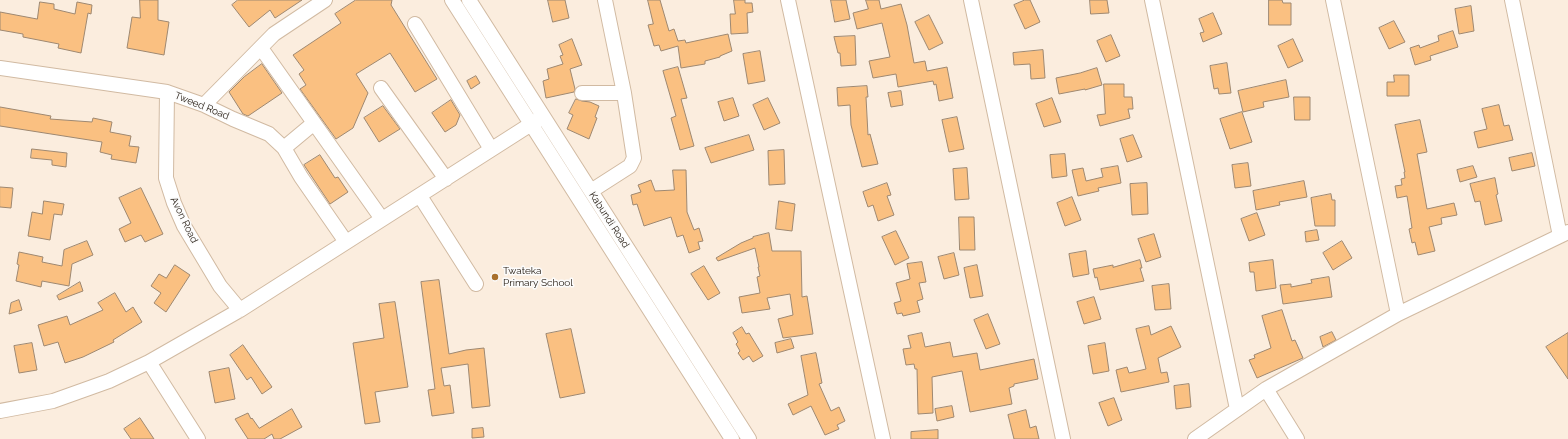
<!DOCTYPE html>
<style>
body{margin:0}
canvas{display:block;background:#fbedde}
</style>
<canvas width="1568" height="439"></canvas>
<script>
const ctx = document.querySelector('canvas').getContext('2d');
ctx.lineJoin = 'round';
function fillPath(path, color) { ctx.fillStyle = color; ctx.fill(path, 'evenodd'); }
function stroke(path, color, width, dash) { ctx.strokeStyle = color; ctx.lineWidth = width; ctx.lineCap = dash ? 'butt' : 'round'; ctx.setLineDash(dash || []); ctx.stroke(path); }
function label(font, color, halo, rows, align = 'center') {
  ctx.font = font + ' Raleway,sans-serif'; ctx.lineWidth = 3; ctx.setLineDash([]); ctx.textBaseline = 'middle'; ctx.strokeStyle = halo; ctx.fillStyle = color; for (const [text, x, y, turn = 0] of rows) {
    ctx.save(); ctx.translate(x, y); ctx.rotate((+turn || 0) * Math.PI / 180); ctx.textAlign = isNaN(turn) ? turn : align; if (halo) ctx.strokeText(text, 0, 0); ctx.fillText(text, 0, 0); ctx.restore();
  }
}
const building = new Path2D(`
 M140,0H158V20L169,22L164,55L127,48L132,17L140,18Z
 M238,0H302L275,18L270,10L249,27L232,5Z
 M356,0H392L391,5L437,79L415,92L390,53L356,74L368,93L353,128L336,139L300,89L306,85L299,74L304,70L293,55L341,23L335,14Z
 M548,0H565L569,18L553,22Z
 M648,0H660L669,31L674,29L678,41L685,40L686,43L728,34L732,51L720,56V57L705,61V64L681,68L678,46L661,51L659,45L654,46L648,25L653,24Z
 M734,0H745V3H752L753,12L747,13L748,33L731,34L730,14H735Z
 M831,0H846L850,19L835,22Z
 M866,0H879L881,9L901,4L907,25L914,63L925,61L927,71L947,67L953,98L939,101L936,84L934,85L933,81L898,87L896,74L873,78L869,61L890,57L882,23L857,29L853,13L868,9Z
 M1025,0H1030L1040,22L1025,29L1014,5Z
 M1090,0H1107L1109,13L1091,14Z
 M1269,0H1282L1283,3H1291V25H1269Z
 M40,2L54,4V9L75,14L77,2L92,5L91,14L88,13L81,53L58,48L59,44L23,37V34L0,30V12L37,19Z
 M1471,6L1474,31L1459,34L1455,9Z
 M1213,13L1222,34L1203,42L1200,33L1204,32L1199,19Z
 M929,15L943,43L929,50L915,22Z
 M1394,21L1405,42L1389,49L1379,28Z
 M1453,31L1458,47L1430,56L1431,60L1415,65L1410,48L1419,45L1420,48L1439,41L1438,36Z
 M1111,35L1120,56L1106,62L1097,41Z
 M855,36L856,65L841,66L840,53H838L834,37Z
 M572,39L582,65L570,69L575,89L574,92L546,98L543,81L549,79L547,69L563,64L560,56L563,55L559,45Z
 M1293,39L1303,61L1288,68L1278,46Z
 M1043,50L1045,78L1031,79L1030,64L1014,65L1013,53Z
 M760,51L765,81L748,84L743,54Z
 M1227,63L1231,93L1219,94L1218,88L1214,89L1210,66Z
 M262,64L282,93L248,116L243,114L229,92L244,77Z
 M678,67L687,98L681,99L694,146L680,150L671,118L676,116L663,71Z
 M1097,68L1102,85L1085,90V89L1059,94L1056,78L1080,73Z
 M1394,75H1409V96H1387V82H1394Z
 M476,76L480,83L471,89L467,81Z
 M1286,80L1289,97L1263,102L1264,107L1243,112L1238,91Z
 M1104,84H1124V97H1132L1133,109H1128L1130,118L1100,126L1097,115L1105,114Z
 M867,86L868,97H866L868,135L870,134L878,164L862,167L851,125L850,105L838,106L837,88Z
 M901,91L903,105L891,107L888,93Z
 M1294,97H1310V120H1295Z
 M733,98L739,116L724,121L718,102Z
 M768,98L780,123L764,130L753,105Z
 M1052,98L1061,122L1044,127L1036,104Z
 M576,99L582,101L590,102L599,106L595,117L597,118L589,139L567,129L573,115L569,113Z
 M451,100L460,115L456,125L445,132L432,113Z
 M1499,105L1504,126L1509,125L1513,140L1478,148L1474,132L1487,129L1482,109Z
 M383,106L400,129L379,142L364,118Z
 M0,107L51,116L50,119L92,122L93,118L112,122L110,132L131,136L129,146L139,147L136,163L111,159L112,155L100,152L102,142L0,126Z
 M1242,112L1252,142L1230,149L1220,119Z
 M957,117L964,149L949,152L942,120Z
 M1420,120L1427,152L1417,154L1427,209L1454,203L1457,215L1441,218L1442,224L1429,227L1435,251L1418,255L1415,242L1412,243L1409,229L1412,228L1407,196L1397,198L1395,186L1402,185L1401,179L1405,178L1404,172H1405L1395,125Z
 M749,135L754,150L711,163L705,148Z
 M1133,135L1142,157L1127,162L1120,139Z
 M32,149L67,153L66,167L52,165V160L31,158Z
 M784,150L785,184L769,185L768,151Z
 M1532,153L1535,166L1512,171L1509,158Z
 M1065,154L1067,176L1052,178L1050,155Z
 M320,155L335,178L338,177L348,192L330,204L304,165Z
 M1248,163L1251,186L1235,188L1232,165Z
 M1118,166L1121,183L1098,188L1099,191L1078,196L1072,170L1083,168L1086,181L1103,177L1101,169Z
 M1473,166L1477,177L1460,182L1457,170Z
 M967,168L969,199L955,200L953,169Z
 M673,170H686L687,212L694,230L699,228L703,241L698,242L700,249L689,253L683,235L677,237L671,217L644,226L637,204L633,205L631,195L641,192L638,185L651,180L655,191L674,190Z
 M1495,178L1498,194L1496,195L1502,221L1485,225L1480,201L1475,202L1470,184Z
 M1304,181L1307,197L1279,202L1280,205L1256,210L1253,191Z
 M887,183L891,195L887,196L894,215L878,221L873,205L868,207L863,192Z
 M1147,183L1148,214L1132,215L1130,184Z
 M0,187L13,188L11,208L0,207Z
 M141,188L163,234L145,242L141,235L125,242L119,229L131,223L119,198Z
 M1331,194L1332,200H1335V226H1315L1311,198Z
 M1072,197L1081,220L1065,226L1057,203Z
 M44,201L64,204L62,215L54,214L50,240L28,236L32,212L42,214Z
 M779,201L795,204L792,231L776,229Z
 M1257,213L1265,235L1249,241L1241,219Z
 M959,217H974L975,250H960Z
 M1317,230L1319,240L1306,242L1305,232Z
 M896,231L909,258L895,265L882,237Z
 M769,233L772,251H801L802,297L807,296L813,334L783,338L778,319L793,315L790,294L767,298L770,309L742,313L739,297L760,293L757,277L760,276L758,267H759L755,248L718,261L716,258L741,243L753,238V237Z
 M1154,234L1161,257L1146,262L1138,239Z
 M87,241L93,255L72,264L69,286L42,281L41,287L16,281L19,265L17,264L19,252L43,257L42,262L62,266L64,250Z
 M1342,241L1352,258L1333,270L1323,253Z
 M1086,251L1089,274L1073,277L1069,254Z
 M954,253L959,275L944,279L938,257Z
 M1140,260L1142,268H1140L1144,281L1100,290L1097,277L1095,278L1093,269L1113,265V267Z
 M1273,260L1276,288L1256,291L1254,272H1250L1249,263Z
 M922,262L926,282L919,283L923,299L917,301L920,312L903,316L902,313L897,314L894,303L901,301L896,283L910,279L907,264Z
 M175,265L190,275L166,312L154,303L161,293L151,286L159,274L166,278Z
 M977,265L983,296L970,298L964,268Z
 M704,266L720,293L708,300L691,274Z
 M1329,277L1332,297L1283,304L1280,285L1291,284V287L1312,283L1311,280Z
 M439,280L449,354L466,350L484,348L490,406L472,408L468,364L441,368L444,386L450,385L454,413L432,416L428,390L435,389L421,282Z
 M80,282L83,291L59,300L57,296Z
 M1169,284L1171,309L1155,310L1152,286Z
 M115,293L126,312L133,307L142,322L113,340L114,342L83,357L65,363L58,342L44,346L38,325L67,316L70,325L103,310L98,303Z
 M1094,297L1101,319L1084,324L1077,302Z
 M19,300L22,310L9,314L11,303Z
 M395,302L408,387L375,392L380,422L365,424L353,343L384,338L379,304Z
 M1282,310L1292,341L1295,340L1303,358L1257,378L1249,360L1255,358L1254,355L1271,348L1262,316Z
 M988,314L1000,344L986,349L974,320Z
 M1149,326L1151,335L1171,326L1181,347L1158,358L1161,373L1167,372L1169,382L1121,392L1116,370L1127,367L1129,373L1146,369L1136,329Z
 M742,327L746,334L749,333L763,356L753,362L749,356L743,360L738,353L740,351L736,344L738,342L733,333Z
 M571,329L585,393L560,398L546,334Z
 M1332,332L1336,340L1323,347L1320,337Z
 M922,333L925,347L950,342L953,357L977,353L980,370L1034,359L1038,379L1014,384V386L1009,388L1012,404L970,412L962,371L932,377L933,413L918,414L917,369H915L914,364L906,365L903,349L911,348L908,336Z
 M1568,333V379L1546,347Z
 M791,339L794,348L777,353L775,343Z
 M32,343L37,370L19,373L14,346Z
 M1105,343L1109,371L1093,374L1088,346Z
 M243,345L272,387L262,394L251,377L247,380L230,355Z
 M816,353L822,383L819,384L831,411L839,407L845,421L837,425L839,429L825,435L811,406L793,415L788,404L808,395L801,356Z
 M229,368L235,399L215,403L209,372Z
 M1189,384L1191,407L1176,409L1174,386Z
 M1114,398L1122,420L1108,426L1099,403Z
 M952,406L954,417L937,421L935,409Z
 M292,409L302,427L280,439H274L272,434L264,439H248L235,419L248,413L251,419L252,418L259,428Z
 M1026,410L1030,428L1036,426L1039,439H1014L1008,415Z
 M140,418L154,439H131L124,429Z
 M483,428L484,437L472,438V429Z
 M938,430V439H911V432Z`);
const minor = new Path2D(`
 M452,0L732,439
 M469,0L749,439
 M788,0L883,439
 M971,0L1063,439
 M1152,0L1237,409
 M1333,0L1398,314
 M1512,0L1560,236
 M415,24L491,149
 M261,48L382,219
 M0,68L167,92L204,105L233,119L269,134L284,148L301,177L346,242
 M381,88L446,179
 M167,92L166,178L174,203L184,226L220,286L240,310
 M582,93H624
 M204,105L274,34L325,0
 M284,148L314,123
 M591,191L630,166L634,158L624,93L605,0
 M420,196L476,284
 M149,362L240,310L539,119
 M1266,389L1297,439
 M0,411L53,401L109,381L149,362L198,439
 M1195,439L1266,389L1398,314L1568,232`);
const markers = [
 [495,277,4,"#a9712e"]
];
const streetNames = [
 ["Tweed Road",202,106,22],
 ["Avon Road",184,220,64],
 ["Kabundi Road",609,220,57]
];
const poiNames = [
 ["Twateka",503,271],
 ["Primary School",503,283]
];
fillPath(building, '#fac081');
stroke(building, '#9e8871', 1);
stroke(minor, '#d1baa2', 16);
stroke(minor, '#fff', 14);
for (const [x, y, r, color] of markers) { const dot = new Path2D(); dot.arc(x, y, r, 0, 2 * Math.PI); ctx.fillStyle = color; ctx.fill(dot); stroke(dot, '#fcfcfc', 1.5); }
label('10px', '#292017', '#fcfcfc', streetNames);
label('10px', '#292017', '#fcfcfc', poiNames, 'left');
</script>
